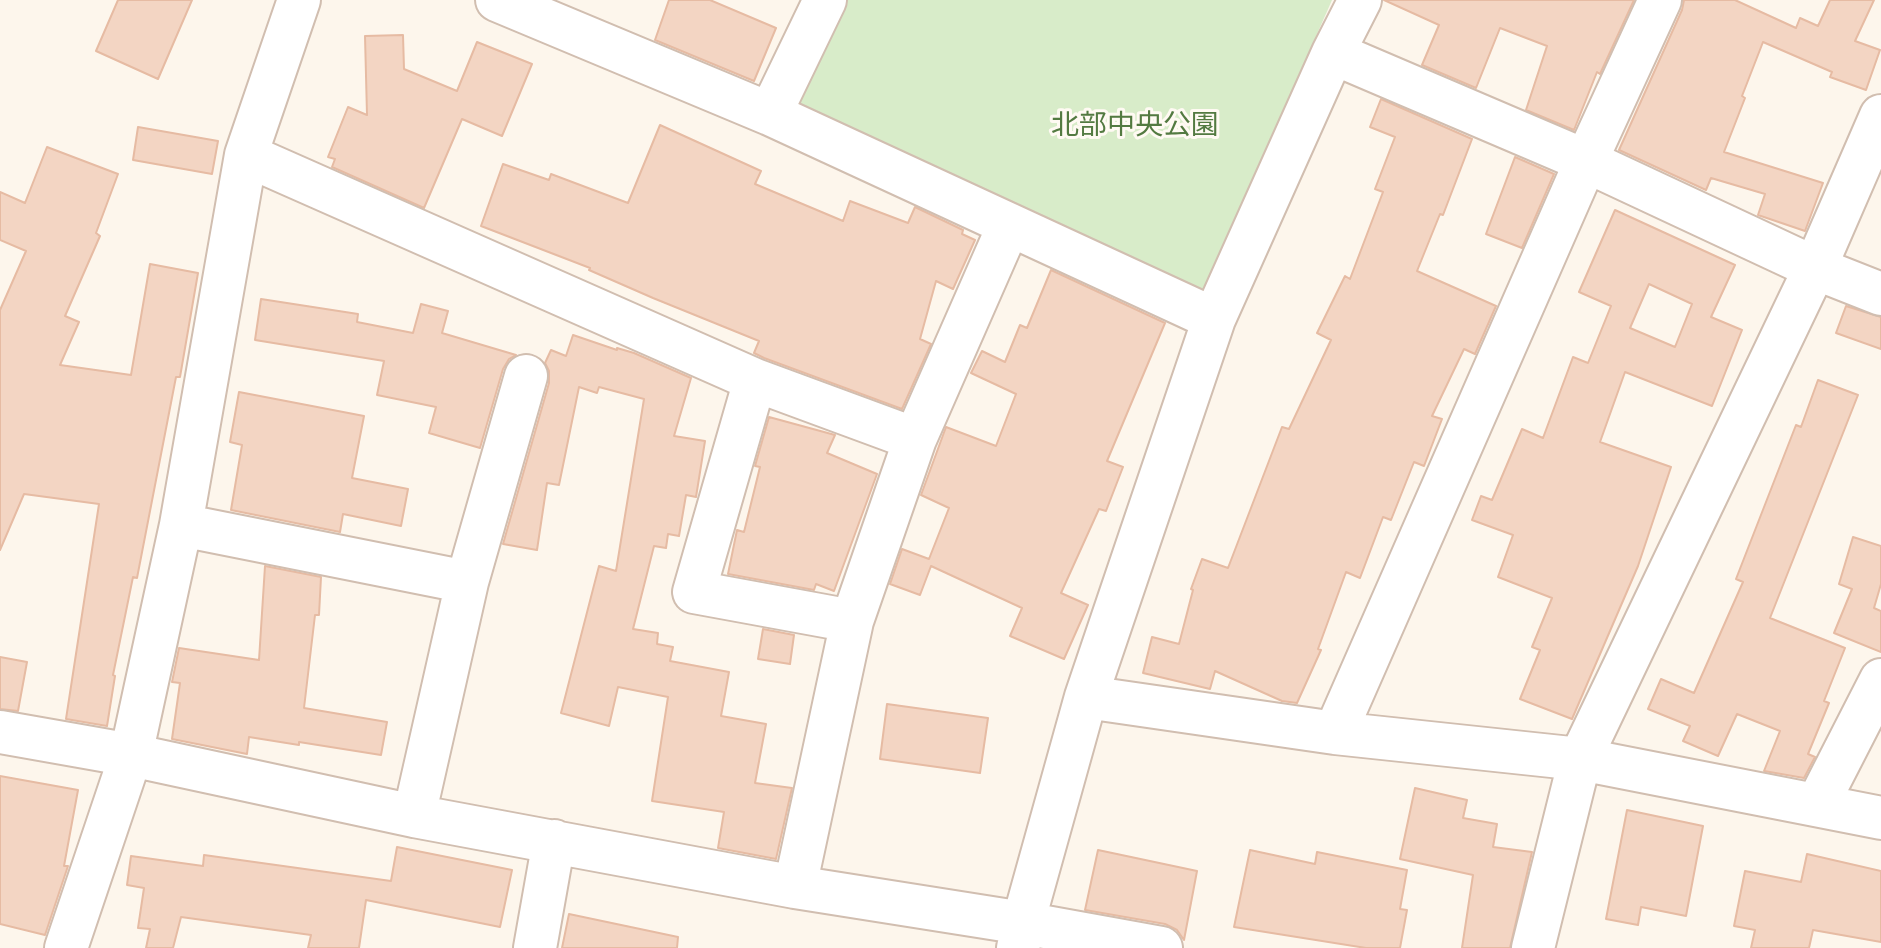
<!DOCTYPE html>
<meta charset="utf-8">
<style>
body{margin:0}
canvas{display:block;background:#fdf6ec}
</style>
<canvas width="1881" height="948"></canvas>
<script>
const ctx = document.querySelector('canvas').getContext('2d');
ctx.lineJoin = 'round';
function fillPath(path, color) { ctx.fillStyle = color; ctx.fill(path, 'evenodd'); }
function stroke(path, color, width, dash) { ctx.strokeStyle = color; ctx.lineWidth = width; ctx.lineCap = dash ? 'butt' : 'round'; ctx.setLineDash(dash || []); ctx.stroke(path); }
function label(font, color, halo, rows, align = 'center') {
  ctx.font = font + ' "Roboto Condensed","Noto Sans JP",sans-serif'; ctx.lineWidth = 6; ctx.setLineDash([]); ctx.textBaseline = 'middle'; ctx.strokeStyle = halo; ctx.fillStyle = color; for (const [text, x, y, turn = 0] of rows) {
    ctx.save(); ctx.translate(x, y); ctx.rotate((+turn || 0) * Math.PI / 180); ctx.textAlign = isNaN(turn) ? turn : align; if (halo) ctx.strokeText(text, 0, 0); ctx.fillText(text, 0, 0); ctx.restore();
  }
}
const green = new Path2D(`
 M835,0H1332L1201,298L794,106Z`);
const building = new Path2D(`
 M118,0H192L158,79L96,51Z
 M669,0H710L776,28L754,81L655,40Z
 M1384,0H1634L1600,74L1597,72L1574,130L1526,110L1547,46L1500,28L1476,88L1422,65L1439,25Z
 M1684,0H1735L1796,28L1800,18L1818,26L1830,0H1874L1855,41L1880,50L1866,90L1830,77L1832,72L1763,42L1742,96L1745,98L1724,152L1823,183L1805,231L1758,215L1765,194L1711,178L1706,190L1619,150L1682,10Z
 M403,35L404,69L457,91L477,42L532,64L502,136L462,119L424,208L332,167L335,159L328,157L348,107L367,115L365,36Z
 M1381,99L1472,139L1443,215L1440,214L1417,271L1496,306L1475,354L1464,349L1432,416L1442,419L1424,466L1414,462L1391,520L1383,517L1360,578L1346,572L1318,649L1321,650L1297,703L1282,701L1215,671L1210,689L1143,673L1152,637L1179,644L1193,590L1191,589L1202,559L1228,568L1282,427L1289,429L1331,340L1317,333L1345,276L1350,279L1383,192L1375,189L1395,137L1370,127Z
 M660,125L761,171L755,184L843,221L850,201L908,223L915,207L963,230L962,234L975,240L953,289L936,281L920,339L931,344L902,409L764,358L754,353L759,341L653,298L589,270L590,268L481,226L503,164L549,180L551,174L628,203Z
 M138,127L218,141L212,174L133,160Z
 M47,147L118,174L96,233L100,236L65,316L79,322L60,365L131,375L150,264L198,273L180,377H176L137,578L133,577L113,675L115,676L107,726L66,719L99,504L24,494L0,550V310L26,251L0,240V192L25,203Z
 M1515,157L1554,174L1522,248L1486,234Z
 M1615,210L1735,265L1711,317L1742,330L1712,406L1625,372L1600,442L1671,467L1638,566L1572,719L1520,699L1540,650L1532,647L1552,598L1498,577L1513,535L1472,520L1481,496L1492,500L1522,429L1543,438L1573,357L1588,363L1611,306L1579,292ZM1649,284L1692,304L1675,347L1630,328Z
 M1051,270L1165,323L1107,461L1123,467L1106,511L1099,509L1061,593L1088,605L1064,659L1010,636L1022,608L931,566L920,595L890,584L902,549L929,559L949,508L921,495L946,427L996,446L1016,394L971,373L982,351L1005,362L1020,325L1027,328Z
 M261,299L358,314L357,322L413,333L421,304L448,311L442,333L516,355L509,359L503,369L480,448L429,433L436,407L377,395L384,361L255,340Z
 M1846,306L1881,317V349L1836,333Z
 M573,335L617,350V348L634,353L691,378L674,436L705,441L696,497L686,495L679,536L668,534L666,548L654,546L633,629L658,633L657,644L673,647L670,661L729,672L721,716L766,724L755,783L792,788L776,859L718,848L724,812L652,801L668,697L618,687L609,726L561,713L599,566L616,571L644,399L599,387L597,393L579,387L559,485L547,483L537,550L503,544L549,383V371L545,363L551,350L566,356Z
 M1818,380L1858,395L1770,618L1845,648L1824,701L1829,703L1808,754L1815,757L1804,778L1764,771L1780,731L1737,714L1718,756L1683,741L1690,726L1648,709L1661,679L1694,693L1743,582L1736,579L1796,425L1801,427Z
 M239,392L364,416L352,478L408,489L401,526L343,514L340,532L231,510L242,445L230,442Z
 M769,417L835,435L827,453L877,474L834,591L816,584L814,590L728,574L737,530L744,532L760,467L755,466Z
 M1853,537L1881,546V584L1874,608L1881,611V652L1834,633L1852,589L1839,584Z
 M265,566L321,577L319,615H315L304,708L387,722L381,755L299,742V745L249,737L247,754L172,739L180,683L172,682L179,648L259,660Z
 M763,629L794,635L790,664L758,659Z
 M0,657L27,662L18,711L0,709Z
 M887,704L988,718L980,773L880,759Z
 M0,776L78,790L64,866H68L45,935L0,924Z
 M1415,788L1467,800L1463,818L1497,824L1493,847L1532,852L1510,948H1462L1473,875L1400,859Z
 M1627,810L1703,826L1686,916L1641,907L1638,925L1606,919Z
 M397,847L512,870L500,927L366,900L359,948H308L311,935L181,917L173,948H146L150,929L138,928L144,888L127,885L131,856L203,866L204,855L391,881Z
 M1098,850L1197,871L1184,940L1177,930L1165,924L1085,910Z
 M1250,850L1315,864L1317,852L1407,870L1400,909L1407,910L1400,948H1366L1234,927Z
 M1807,854L1881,871V942L1813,930L1809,948H1751L1755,930L1734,926L1745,871L1801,882Z
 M569,914L678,937L677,948H562Z`);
const minor = new Path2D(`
 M497,0L770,114L1214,319
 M1333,53L1586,161L1815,268L1881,294
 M770,114L825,0
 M246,155L755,380L915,439
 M755,380L694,592L852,621
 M181,525L467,582L414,816
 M467,582L526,376
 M1086,697L1335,733L1580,759L1881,818
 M0,732L131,755L414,816L795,887L1023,923L1161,948
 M1335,733L1586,161L1660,0
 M1817,805L1881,680
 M795,887L852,621L915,439L1009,225
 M66,948L131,755L181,525L246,155L299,0
 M535,948L554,841
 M1018,948L1023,923L1086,697L1214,319L1333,53L1360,0
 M1533,948L1580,759L1815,268L1881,116`);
const parkNames = [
 ["北部中央公園",1135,127]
];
fillPath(green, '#d8ecc9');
fillPath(building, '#f3d5c3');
stroke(building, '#e6bba3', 2);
stroke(minor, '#d1beb0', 46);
stroke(minor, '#fff', 42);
label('28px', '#537a41', '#fffaf3', parkNames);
</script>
